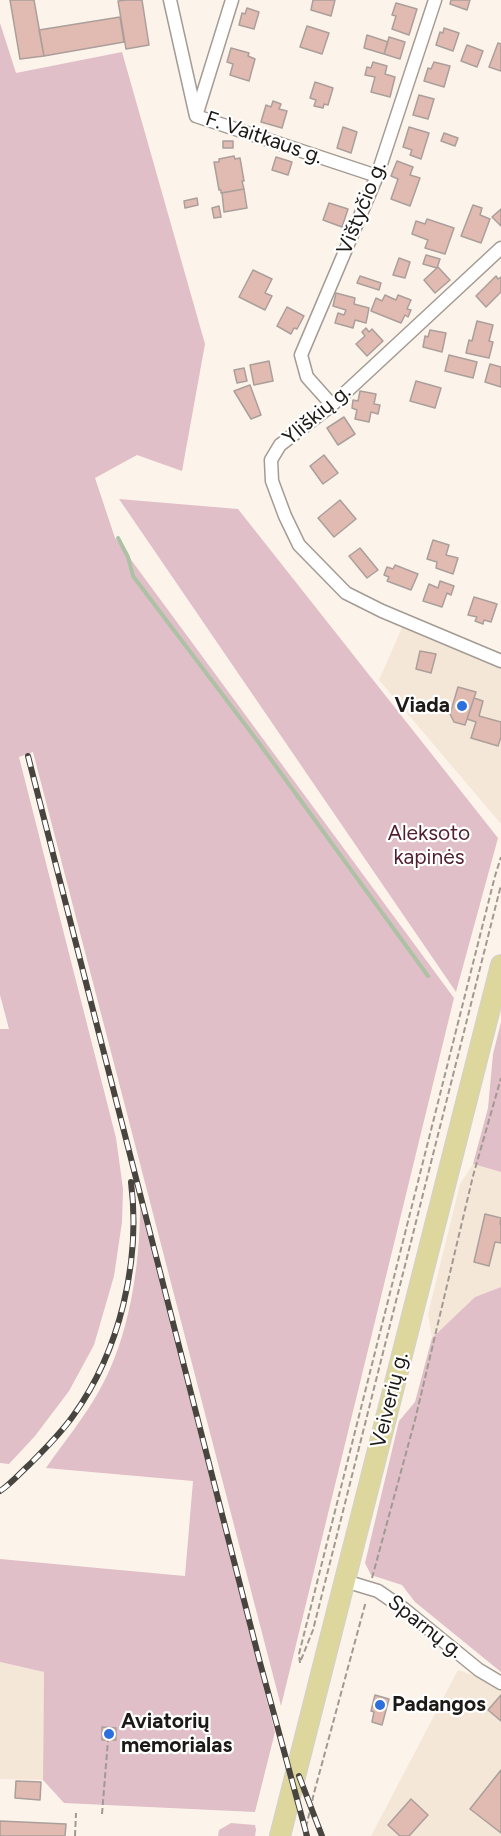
<!DOCTYPE html>
<meta charset="utf-8">
<style>
body{margin:0}
canvas{display:block;background:#fcf3ea}
</style>
<canvas width="501" height="1836"></canvas>
<script>
const ctx = document.querySelector('canvas').getContext('2d');
ctx.lineJoin = 'round';
function fillPath(path, color) { ctx.fillStyle = color; ctx.fill(path, 'evenodd'); }
function stroke(path, color, width, dash) { ctx.strokeStyle = color; ctx.lineWidth = width; ctx.lineCap = dash ? 'butt' : 'round'; ctx.setLineDash(dash || []); ctx.stroke(path); }
function label(font, color, halo, rows, align = 'center') {
  ctx.font = font + ' Figtree,sans-serif'; ctx.lineWidth = 4.5; ctx.setLineDash([]); ctx.textBaseline = 'middle'; ctx.strokeStyle = halo; ctx.fillStyle = color; for (const [text, x, y, turn = 0] of rows) {
    ctx.save(); ctx.translate(x, y); ctx.rotate((+turn || 0) * Math.PI / 180); ctx.textAlign = isNaN(turn) ? turn : align; if (halo) ctx.strokeText(text, 0, 0); ctx.fillText(text, 0, 0); ctx.restore();
  }
}
const built = new Path2D(`
 M408,614L501,653V824L379,680Z
 M473,1164L501,1172V1287L475,1297L432,1338L428,1314L460,1184Z
 M0,1662L44,1672L43,1780L0,1779Z
 M458,1670L501,1684V1836H371Z`);
const green = new Path2D(`
 M0,23L16,73L122,52L205,344L182,471L137,455L95,478L115,538L454,998L281,1706L33,752L19,757L116,1138L123,1189L122,1222L114,1276L94,1345L69,1391L35,1436L9,1464L0,1463V1029H9L0,995Z
 M119,499L238,509L498,838L456,992Z
 M501,1022V1172L473,1164L488,1108L493,1054Z
 M140,1207L275,1732L255,1812L64,1803L43,1780L44,1672L0,1662V1559L185,1576L193,1481L46,1468C64,1442 84,1418 99,1391C129,1339 140,1266 140,1207Z
 M501,1287V1672L415,1602L402,1585L371,1575L365,1563L399,1421L415,1402L432,1338L475,1297Z
 M231,1823L255,1825L256,1830L255,1836H218L219,1830Z`);
const stream = new Path2D(`
 M118,538L128,557L133,576L259,743L428,976`);
const building = new Path2D(`
 M10,0H34L44,56L20,59Z
 M126,0H142L149,45L126,49L118,1Z
 M313,0H335L331,16L311,10Z
 M451,0H470L467,10L450,4Z
 M396,3L417,9L409,35L392,29L396,16L392,15Z
 M247,8L259,12L254,29L239,25L242,13L245,14Z
 M120,17L124,42L44,56L39,30Z
 M307,26L329,33L322,54L300,47Z
 M444,28L459,33L453,51L436,45L440,32L443,33Z
 M367,35L388,42L384,54L364,48Z
 M389,37L405,42L400,59L384,54Z
 M498,43L501,44V71L489,67Z
 M467,45L483,51L477,67L461,61Z
 M231,48L249,53L248,56L255,59L249,81L230,75L233,64L227,62Z
 M373,62L387,66L385,74L395,77L390,97L371,92L375,77L365,75L367,67L371,68Z
 M434,62L450,66L444,87L424,81L428,68L431,69Z
 M315,82L333,88L328,105L324,104L323,108L314,106L316,100L310,98Z
 M419,95L434,99L428,119L413,115Z
 M273,101L281,104L279,109L287,111L282,128L261,122L266,105L271,107Z
 M343,127L357,132L351,153L337,148Z
 M409,127L429,133L421,159L410,155L412,150L403,147Z
 M444,133L458,138L455,146L441,141Z
 M223,141H233V148H223Z
 M234,156L235,159L240,158L244,181H242L244,189L221,193V190H219L214,162H219V159Z
 M276,157L292,162L288,175L272,170Z
 M397,161L413,167L410,175L420,178L410,206L391,199L398,179L391,176Z
 M244,189L247,208L224,212L222,193Z
 M197,198L198,205L185,208L184,201Z
 M329,203L348,209L342,227L323,220Z
 M473,205L482,208L480,215L490,219L481,243L461,236Z
 M219,206L221,217L214,218L212,208Z
 M501,209V226L492,217Z
 M427,219L454,228L445,254L425,248L428,240L412,234L416,221L425,224Z
 M426,255L440,259L437,268L423,264Z
 M399,258L410,262L405,278L393,275Z
 M438,267L450,280L435,293L424,280Z
 M253,270L272,279L265,293L272,296L265,310L239,297Z
 M360,276L381,283L379,290L357,283Z
 M496,276L498,279L501,277V292L486,307L476,296Z
 M336,293L355,298L354,304L369,308L366,323L355,320L353,328L335,323L338,313L344,315L346,310L333,306Z
 M385,295L396,300L398,295L411,300L407,309L411,310L408,317L405,315L401,323L371,311L376,298L382,301Z
 M287,307L304,316L297,329L294,328L291,334L277,326Z
 M477,321L493,325L489,341L493,342L489,358L466,353L469,340L472,341Z
 M366,328L369,332L372,329L383,341L367,356L356,344L365,336L362,332Z
 M430,330L446,333L442,352L423,347L425,336L428,337Z
 M449,355L477,362L473,378L445,371Z
 M269,361L273,381L254,385L250,365Z
 M490,364L501,367V387L485,382Z
 M244,368L247,381L237,383L234,370Z
 M416,381L441,388L435,408L410,401Z
 M250,385L261,415L251,419L234,391Z
 M360,391L376,394L374,404L380,405L378,414L371,412L369,422L355,419L357,410L352,408L353,400L358,401Z
 M344,417L355,434L338,445L327,428Z
 M324,455L338,473L323,484L310,466Z
 M340,500L356,519L334,537L318,518Z
 M433,540L449,545L446,555L458,558L453,574L436,568L437,562L427,559Z
 M360,548L378,570L367,578L349,556Z
 M395,565L418,574L411,590L387,581L389,577L384,575L387,567L393,569Z
 M440,581L454,586L451,595L447,593L442,607L423,601L429,584L438,588Z
 M474,597L497,604L491,622L484,620L483,624L475,621L477,617L468,615Z
 M420,651L436,654L431,673L416,669Z
 M458,687L476,692L465,725L454,722L450,714Z
 M474,698L483,701L479,716L501,722V737L498,746L471,738L476,722L467,719Z
 M485,1214L501,1218L500,1224H501V1243L495,1242L489,1266L474,1262Z
 M375,1695L389,1699L382,1725L372,1722L374,1712L371,1711Z
 M501,1695V1721L488,1710Z
 M102,1727L116,1728V1740H102Z
 M501,1770V1833L470,1809Z
 M16,1781L41,1782L40,1800L15,1798Z
 M411,1799L428,1815L409,1836H400L388,1825Z
 M0,1821L66,1824L65,1836H0Z`);
const path = new Path2D(`
 M372,1578L415,1420L473,1176L501,1078
 M301,1660L313,1630L501,885
 M300,1663L299,1654L495,876L501,857
 M102,1814L108,1740
 M75,1836L76,1813
 M304,1836L314,1793L366,1601`);
const minor = new Path2D(`
 M170,0L196,116
 M232,0L196,116L377,176
 M501,248L332,405L280,445L271,460L272,481L285,516L299,545L346,593L382,611L501,661
 M332,405L307,377L301,355L377,176L435,0
 M345,1581L378,1591L404,1609L479,1670L501,1683`);
const primary = new Path2D(`
 M280,1836L501,965`);
const rail = new Path2D(`
 M28,756L259,1659L307,1836
 M0,1491C11,1484 20,1473 30,1464C45,1449 61,1433 73,1416C120,1351 141,1261 131,1182
 M299,1776L322,1836`);
const markers = [
 [462,706,6,"#2d6fdc"],
 [380,1705,6,"#2d6fdc"],
 [109,1734,6,"#2d6fdc"]
];
const streetNames = [
 ["F. Vaitkaus g.",264,138,19],
 ["Vištyčio g.",362,208,-68],
 ["Yliškių g.",317,415,-40],
 ["Veiverių g.",390,1400,-76],
 ["Sparnų g.",425,1627,38]
];
const poiNames = [
 ["Viada",450,706,"right"],
 ["Padangos",392,1705],
 ["Aviatorių",121,1722],
 ["memorialas",121,1746]
];
const parkNames = [
 ["Aleksoto",429,834],
 ["kapinės",429,858]
];
fillPath(built, '#f5e7d8');
fillPath(green, '#e1bfc8');
stroke(stream, '#adc2a5', 4);
fillPath(building, '#e1bbb1');
stroke(building, '#ab9f9b', 1.5);
stroke(minor, '#a49c94', 15);
stroke(primary, '#d2d1d0', 22);
stroke(path, '#a09a93', 2, [6, 3]);
stroke(minor, '#fff', 12);
stroke(primary, '#ddd79d', 20);
stroke(rail, '#48443f', 6);
stroke(rail, '#fff', 4, [11]);
for (const [x, y, r, color] of markers) { const dot = new Path2D(); dot.arc(x, y, r, 0, 2 * Math.PI); ctx.fillStyle = color; ctx.fill(dot); stroke(dot, '#fff', 2); }
label('21px', '#1c1916', '#fff', streetNames);
label('bold 21px', '#1c1916', '#fff', poiNames, 'left');
label('21px', '#511f30', '#fff', parkNames);
</script>
